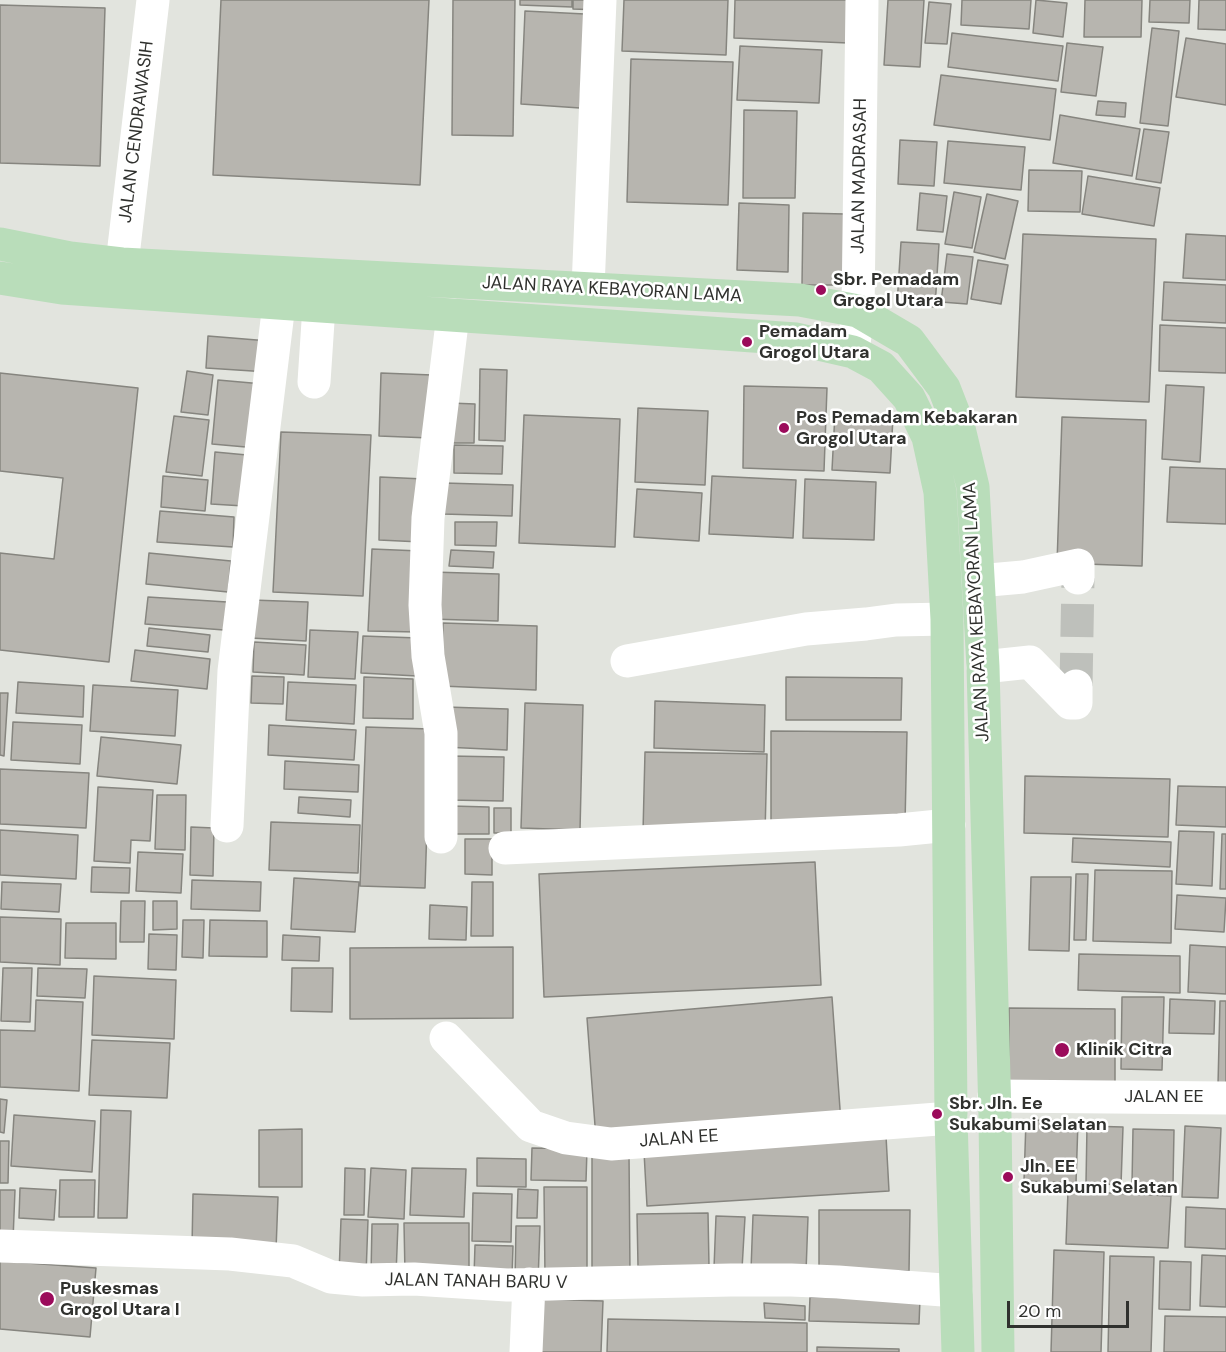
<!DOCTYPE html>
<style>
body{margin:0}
#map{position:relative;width:1226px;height:1352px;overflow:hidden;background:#e2e4de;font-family:"DM Sans",sans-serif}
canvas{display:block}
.scale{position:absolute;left:1007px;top:1301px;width:122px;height:27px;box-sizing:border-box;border:3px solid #30312e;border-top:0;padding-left:8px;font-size:18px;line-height:21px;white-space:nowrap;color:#30312e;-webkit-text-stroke:4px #fff;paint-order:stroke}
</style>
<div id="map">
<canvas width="1226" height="1352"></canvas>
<div class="scale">20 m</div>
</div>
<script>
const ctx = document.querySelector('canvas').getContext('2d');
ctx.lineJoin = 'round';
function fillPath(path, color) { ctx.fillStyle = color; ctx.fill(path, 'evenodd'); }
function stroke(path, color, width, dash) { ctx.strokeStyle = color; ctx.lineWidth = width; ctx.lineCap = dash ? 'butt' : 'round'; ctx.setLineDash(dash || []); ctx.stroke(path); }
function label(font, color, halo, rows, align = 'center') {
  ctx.font = font + ' "DM Sans",sans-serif'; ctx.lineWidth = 5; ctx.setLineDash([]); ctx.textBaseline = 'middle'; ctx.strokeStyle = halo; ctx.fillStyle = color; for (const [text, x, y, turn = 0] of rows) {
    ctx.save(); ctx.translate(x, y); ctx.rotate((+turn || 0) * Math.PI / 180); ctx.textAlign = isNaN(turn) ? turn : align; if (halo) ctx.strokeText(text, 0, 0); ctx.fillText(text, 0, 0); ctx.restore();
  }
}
const building = new Path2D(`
 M221,0H429L420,185L213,175Z
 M453,0H515L513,136L452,135Z
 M520,0H572V7L520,5Z
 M573,0H599V10L573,9Z
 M624,0H728L726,55L622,51Z
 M735,0H850L848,43L734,38Z
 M888,0H924L920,67L884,65Z
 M962,0H1031L1029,29L961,25Z
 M1036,0L1067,3L1063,37L1033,33Z
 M1085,0H1142L1141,37H1084Z
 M1150,0H1190L1189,23L1149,22Z
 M1199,0H1226V30L1198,29Z
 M929,2L951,4L947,44L925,43Z
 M0,5L105,8L100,166L0,163Z
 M525,11L585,14L580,108L521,104Z
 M1152,28L1179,31L1168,126L1140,123Z
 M952,33L1063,46L1058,81L948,67Z
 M1186,38L1226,44V105L1176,97Z
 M1067,43L1103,47L1096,96L1061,92Z
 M740,46L822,50L819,103L737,100Z
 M631,59L733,62L728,205L627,202Z
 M941,75L1056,89L1050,140L934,125Z
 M1098,101L1126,103L1125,117L1096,115Z
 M744,110L797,111L795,198H743Z
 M1060,115L1140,129L1132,176L1053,163Z
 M1144,129L1169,132L1161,183L1136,179Z
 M900,140L937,142L934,186L898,184Z
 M948,141L1025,147L1021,190L944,183Z
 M1029,170L1082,171L1080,212L1028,211Z
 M1088,176L1160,188L1154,226L1082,214Z
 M954,192L981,197L972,248L945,244Z
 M920,193L947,196L943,232L917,230Z
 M987,194L1018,201L1005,259L974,252Z
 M739,203L789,205L788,272L737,270Z
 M803,213L845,214V285H802Z
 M1023,234L1156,239L1149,402L1016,397Z
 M1186,234L1226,236V280L1183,278Z
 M901,242L939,244L935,307L897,305Z
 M947,254L973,257L967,304L941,302Z
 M978,260L1008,265L1001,304L971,299Z
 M1164,282L1226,285V323L1162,320Z
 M1160,325L1226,328V373L1159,371Z
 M208,336L269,341L268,372L206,368Z
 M480,369L507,370L505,441L479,440Z
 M187,371L213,375L208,415L181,412Z
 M0,373L138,388L109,662L0,650V553L54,559L63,478L0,471Z
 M381,373L432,375L430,438L379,436Z
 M218,380L263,384L257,448L212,444Z
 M1166,385L1204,387L1200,462L1162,459Z
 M744,386L827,388L824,471L743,468Z
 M450,403L475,404L474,443H449Z
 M638,408L708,411L705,485L635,482Z
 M835,413L893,417L890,473L832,470Z
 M524,415L620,419L615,547L519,543Z
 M174,416L209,420L202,476L166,472Z
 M1062,417L1146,420L1142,566L1057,563Z
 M281,432L371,435L363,596L273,592Z
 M454,445L503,446L502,474L454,473Z
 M215,452L247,455L244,506L211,504Z
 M1170,467L1226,469V524L1167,522Z
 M163,476L208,480L205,511L161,507Z
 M712,476L796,480L793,538L709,534Z
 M380,477L424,479L421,542L379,540Z
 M805,479L876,482L874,540L803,538Z
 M444,483L513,485L512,516L443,514Z
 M637,489L702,493L699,541L634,537Z
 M160,511L234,517L233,547L157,542Z
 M455,522H497L496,546L455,545Z
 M372,549L420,551L417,632L368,631Z
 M451,550L494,552L493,568L449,566Z
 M149,553L231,561L228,592L146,584Z
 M432,572L499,574L498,621L430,619Z
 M148,597L227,602L224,630L145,624Z
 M252,600L308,602L306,641L250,638Z
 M443,623L537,626L536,690L441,686Z
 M149,628L210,635L208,652L147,646Z
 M310,630L358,632L355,679L308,677Z
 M363,636L418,638L417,676L361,673Z
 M254,642L306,645L304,675L253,672Z
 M135,650L210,659L207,689L131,681Z
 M252,676L284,677L283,704L251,703Z
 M364,677L413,679V719L363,718Z
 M786,677L902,678L901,720H786Z
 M18,682L84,686L83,717L16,713Z
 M288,682L356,685L354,724L286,720Z
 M93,685L178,690L175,736L90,731Z
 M0,693H8L4,756L0,755Z
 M655,701L765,705L764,752L654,748Z
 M525,703L583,705L580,830L521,828Z
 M446,707L508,709L507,750L444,747Z
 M13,722L82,725L80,764L11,760Z
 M269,725L356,730L354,760L268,755Z
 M366,727L430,729L425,888L360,886Z
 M771,731L907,732L905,824L771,823Z
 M101,737L181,745L177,784L97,776Z
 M645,752L767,754L765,834L643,832Z
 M450,756L504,757L503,801L449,800Z
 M285,761L359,765L358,792L284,789Z
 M0,769L89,773L86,828L0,824Z
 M1025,776L1170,779L1168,837L1024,833Z
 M1178,786L1226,787V827L1176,825Z
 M98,787L153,790L150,841L131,840L130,863L94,861Z
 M157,795H186L185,850L155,849Z
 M299,797L351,800L350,817L298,813Z
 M451,806L489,807V834H451Z
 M494,808H511V833H494Z
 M271,822L360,825L358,873L269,870Z
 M191,827L214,828L213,876L190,875Z
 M0,830L78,835L76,879L0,875Z
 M1179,831L1214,832L1212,886L1176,884Z
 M1222,834H1226V889H1220Z
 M1073,838L1171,842L1170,867L1072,862Z
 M465,839H492V875L465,874Z
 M138,852L183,854L181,893L136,891Z
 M815,862L821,985L544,997L539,874Z
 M92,867L130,868L129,893L91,892Z
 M1095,870L1172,871L1171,943L1093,941Z
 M1076,874H1088L1086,940H1074Z
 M1031,877H1071L1069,951L1029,950Z
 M294,878L359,882L355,932L291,929Z
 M192,880L261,882L260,911L191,909Z
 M2,882L61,884L59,912L1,909Z
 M472,882H493V936H471Z
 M1177,895L1226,898L1224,932L1175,929Z
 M121,901H145L144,942H120Z
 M153,901H177V929L153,930Z
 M430,905L467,907L466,940L429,939Z
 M0,917L61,919L60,965L0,962Z
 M183,920H204L203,958L182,957Z
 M210,920L267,921V957L209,956Z
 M66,923H116V959L65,958Z
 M149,934L177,935L176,970L148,969Z
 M283,935L320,937L319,961L282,960Z
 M1190,945L1226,947V994L1188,992Z
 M513,947V1018L350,1019V948Z
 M1079,954L1180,956V993L1078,990Z
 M3,968H32L30,1022L1,1021Z
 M38,968L87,969L85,998L37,996Z
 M292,968H333L332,1012L291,1011Z
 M94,976L176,980L174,1039L92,1035Z
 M832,997L841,1123L596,1139L587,1018Z
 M1122,997H1164L1162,1070L1121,1069Z
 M1170,999L1215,1001L1214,1034L1169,1033Z
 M36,1000L83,1002L79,1091L0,1087V1030L35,1031Z
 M1220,1001H1226V1085H1218Z
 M1009,1008L1115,1009V1092H1009Z
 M92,1040L170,1043L167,1098L89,1095Z
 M0,1099L7,1100L4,1133L0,1132Z
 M101,1110L131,1111L127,1218H98Z
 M14,1115L95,1121L92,1172L11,1166Z
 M1026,1120L1078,1121L1076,1183L1024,1181Z
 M1087,1126L1123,1127L1121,1185L1086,1183Z
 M1185,1126L1221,1128L1218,1198L1182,1197Z
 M302,1129V1187H259V1130Z
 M1133,1129L1174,1130L1173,1185L1132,1184Z
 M886,1136L889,1191L647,1206L644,1152Z
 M0,1141H9L8,1183H0Z
 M532,1148L587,1149L586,1181L531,1180Z
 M592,1153H629L630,1275L592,1276Z
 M477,1158L526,1159V1187L477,1186Z
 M345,1168L365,1169L364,1215H344Z
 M371,1168L406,1170L404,1219L368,1217Z
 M412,1168L466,1169L464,1217L410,1215Z
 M60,1180H95L94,1217H59Z
 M544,1187H587V1276L545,1277Z
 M20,1188L56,1190L54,1220L19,1218Z
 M518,1189L538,1190L537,1218H517Z
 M0,1190H15L13,1240L0,1239Z
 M1068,1191L1171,1196L1168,1248L1066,1244Z
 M473,1193L512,1194L511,1242L472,1241Z
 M193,1194L278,1197L276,1250L192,1247Z
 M1186,1207L1226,1209V1249L1185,1247Z
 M819,1210H910L909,1271L819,1270Z
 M708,1213L709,1266H638L637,1214Z
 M753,1215L808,1217L806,1272L751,1270Z
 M716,1216L745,1217L742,1269L714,1268Z
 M341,1219L368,1220L366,1275H339Z
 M404,1223H469V1275L405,1274Z
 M372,1224H398L396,1275H371Z
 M516,1226H540L538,1282H515Z
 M475,1245L513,1246L512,1277L474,1276Z
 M1054,1250L1104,1252L1101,1352H1051Z
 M1202,1255L1226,1256V1307L1200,1306Z
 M1110,1256L1154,1257L1151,1352H1108Z
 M0,1261L96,1268L90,1337L0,1329Z
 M1160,1261L1191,1262L1190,1310L1159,1309Z
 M810,1297L920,1299L919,1324L809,1321Z
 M543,1299L603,1301L601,1352H541Z
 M764,1303L805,1306V1320L765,1318Z
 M1165,1316L1226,1317V1352H1164Z
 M608,1319L807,1323V1352H607Z
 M817,1347L899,1349V1352H817Z`);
const minorTunnel = new Path2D(`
 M1076,686L1078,578`);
const minor = new Path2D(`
 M122,264L153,0
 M588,288L600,0
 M853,352L858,311L862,0
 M314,382L321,276
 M978,581L1023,577L1078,565V578
 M627,661L806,629L866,624L896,620L947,619
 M983,667L1030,662L1070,703H1076V686
 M227,826L234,671L279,304
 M441,837V733L428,656L425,605L428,518L453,315
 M505,848L899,830L949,825
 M446,1038L531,1126L566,1138L611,1144L951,1118
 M994,1096L1226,1098
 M0,1246L230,1254L293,1261L331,1277L363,1280L414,1279L507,1285L731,1280H791L838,1282L956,1291
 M526,1352L529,1284`);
const major = new Path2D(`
 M0,244L70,258L122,264L800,300L858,311L909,341L944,388L958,424L973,487L983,667L995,1116L998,1352
 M0,278L62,288L796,339L853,352L881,367L909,398L928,437L940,492L947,619L951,1118L958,1352`);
const markers = [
 [821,290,6,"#9b0b5b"],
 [747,342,6,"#9b0b5b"],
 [784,428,6,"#9b0b5b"],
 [1062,1050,8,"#9b0b5b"],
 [937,1114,6,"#9b0b5b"],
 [1008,1177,6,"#9b0b5b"],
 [47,1299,8,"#9b0b5b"]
];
const streetNames = [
 ["JALAN CENDRAWASIH",137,132,-83],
 ["JALAN MADRASAH",860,176,-89],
 ["JALAN RAYA KEBAYORAN LAMA",612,290,3],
 ["JALAN RAYA KEBAYORAN LAMA",977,612,-93],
 ["JALAN EE",1164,1097],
 ["JALAN EE",679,1139,-4],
 ["JALAN TANAH BARU V",476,1282,1]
];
const poiNames = [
 ["Sbr. Pemadam",833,280],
 ["Grogol Utara",833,301],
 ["Pemadam",759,332],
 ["Grogol Utara",759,353],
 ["Pos Pemadam Kebakaran",796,418],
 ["Grogol Utara",796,439],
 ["Klinik Citra",1076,1050],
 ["Sbr. Jln. Ee",949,1104],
 ["Sukabumi Selatan",949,1125],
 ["Jln. EE",1020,1167],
 ["Sukabumi Selatan",1020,1188],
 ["Puskesmas",60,1289],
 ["Grogol Utara I",60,1310]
];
fillPath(building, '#b7b5af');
stroke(building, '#86857f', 1.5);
stroke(minorTunnel, '#bec0bb', 33, [33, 16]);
stroke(minor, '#fff', 33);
stroke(major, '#b9ddba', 33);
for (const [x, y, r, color] of markers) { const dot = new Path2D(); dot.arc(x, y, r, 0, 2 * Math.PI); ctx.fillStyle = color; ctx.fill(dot); stroke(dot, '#fff', 2); }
label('18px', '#30312e', '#fff', streetNames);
label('bold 18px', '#30312e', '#fff', poiNames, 'left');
</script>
